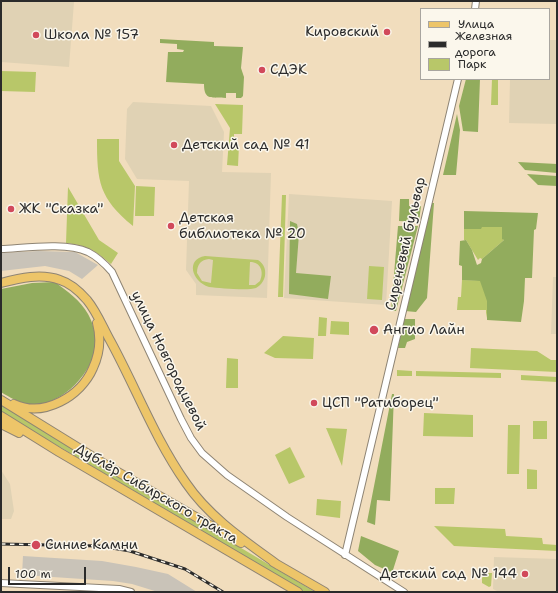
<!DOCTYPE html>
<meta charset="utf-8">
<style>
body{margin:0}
#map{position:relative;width:558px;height:593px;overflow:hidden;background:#f1ddbd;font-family:"Shantell Sans",sans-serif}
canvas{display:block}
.frame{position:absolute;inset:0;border:2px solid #2b2b2b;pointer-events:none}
.legend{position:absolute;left:420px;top:8px;width:130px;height:72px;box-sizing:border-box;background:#fbf7ec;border:1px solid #a8a59f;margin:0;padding:5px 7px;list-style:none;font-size:12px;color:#2b2b2b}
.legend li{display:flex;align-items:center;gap:8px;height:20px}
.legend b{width:20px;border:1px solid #a8a59f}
.scale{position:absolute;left:8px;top:567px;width:78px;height:18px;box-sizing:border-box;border:2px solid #2b2b2b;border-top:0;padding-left:5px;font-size:12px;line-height:14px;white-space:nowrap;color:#2b2b2b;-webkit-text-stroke:3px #fbf7ec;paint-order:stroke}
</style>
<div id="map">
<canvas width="558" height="593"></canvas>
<div class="frame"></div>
<ul class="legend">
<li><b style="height:5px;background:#edc569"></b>Улица</li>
<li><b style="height:5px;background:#2b2b2b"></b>Железная дорога</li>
<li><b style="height:11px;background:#b8c769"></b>Парк</li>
</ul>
<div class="scale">100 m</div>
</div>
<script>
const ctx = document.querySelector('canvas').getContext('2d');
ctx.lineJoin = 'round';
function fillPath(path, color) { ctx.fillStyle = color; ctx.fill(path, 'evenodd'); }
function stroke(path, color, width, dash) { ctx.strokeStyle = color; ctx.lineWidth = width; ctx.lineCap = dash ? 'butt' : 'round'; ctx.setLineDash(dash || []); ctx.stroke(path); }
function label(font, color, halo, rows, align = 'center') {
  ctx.font = font + ' "Shantell Sans",sans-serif'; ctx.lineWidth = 3; ctx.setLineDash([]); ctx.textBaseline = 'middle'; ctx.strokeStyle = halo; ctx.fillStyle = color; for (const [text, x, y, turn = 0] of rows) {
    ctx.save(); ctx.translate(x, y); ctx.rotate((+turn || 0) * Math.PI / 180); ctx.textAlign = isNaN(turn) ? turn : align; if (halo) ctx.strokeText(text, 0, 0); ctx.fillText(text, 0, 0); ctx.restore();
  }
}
const built = new Path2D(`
 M1,1L74,2L69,67L1,62Z
 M549,40H557V124L509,123L510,79H549Z
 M133,102L211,106L224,132L222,172L271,173L267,298L196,295V284L186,270L189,181L137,179L125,159L127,109Z
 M289,194L392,201L386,305L284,298Z
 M553,277H557V334H551Z
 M1,470L10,484L14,511L11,519H1Z
 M494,557L557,559V592H499L493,589Z`);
const industrial = new Path2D(`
 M38,251L75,252L98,265L82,279L69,271L45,266L1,271V253Z
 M23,556L102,561L136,567L168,574L197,592H158L132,584L113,581L22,575Z`);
const green = new Path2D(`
 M1,71L36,72L35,92L1,91Z
 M492,79H498V105H491Z
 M215,104L243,105L242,134H234V145H239L238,166L227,165L230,128Z
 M97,139H119V161L135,186L133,226C99,198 97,182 97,139Z
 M136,186L155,187L154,216H135Z
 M68,187L99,240L118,253L111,264C94,250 89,246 66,243Z
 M282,195H286L283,297H278Z
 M481,227H503L502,238L504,240L482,259L480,258L478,260L466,240H464V229H481Z
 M205,256L258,260C264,264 266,269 265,276C264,281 260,286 256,288C248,291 219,288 209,287C191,281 186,259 205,256ZM209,259L213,260L211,283L202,281L197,273C197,264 201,260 209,259ZM250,262C261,262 264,272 260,281L255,285H249Z
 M369,266L384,267L382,300L367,299Z
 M462,280L493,281L486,318V310H457L458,297H461Z
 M319,317L327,318L326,336H318Z
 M331,321L349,322V335L330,334Z
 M283,336L314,338L313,359L275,358L264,353Z
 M471,348L537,351L551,360H557V372L470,368Z
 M227,358L238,359V388H226Z
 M397,370L412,371V376H397Z
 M416,371L501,373V378L416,376Z
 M521,375L557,377V382L521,380Z
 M1,405L315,592H304L1,412Z
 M424,413L473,415V437L423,436Z
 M533,421H547V439H533Z
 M508,425H520L519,474H507Z
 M326,428L347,429L342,466Z
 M290,447L305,477L289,484L275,455Z
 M527,469L537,470V489H527Z
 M435,488H455L454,504H435Z
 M317,499L341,501L340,518L316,515Z
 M434,526L505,529L506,536L542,538L543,544L557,545V551L454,546Z
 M485,573H492L491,586L489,587L482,583V578Z`);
const forest = new Path2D(`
 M160,39L214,42V46L243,47L241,68L244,77L243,96L241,98H236V93H226V98C212,97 204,101 204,84L166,82L168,52H183L184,50L177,49V44L160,43Z
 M466,79H480L478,132L463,131L459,106Z
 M457,114L460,130L456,175H443Z
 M518,162L557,164V173L525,170Z
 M527,174L557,176V186L538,185Z
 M400,199H409V206H421L419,222L399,221Z
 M431,203H434L427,298L416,312L405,311Z
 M464,211L538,213L536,229L534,230L532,278H525L524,301L521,322L487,320V301L480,281L462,280V266L459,265L460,241L466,240L472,250L477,265L481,263L482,259L504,240L502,239V227H482L481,229H464Z
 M290,221L297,224L299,234L296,273L331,276L328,299L289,294Z
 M398,226H418L396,311H391Z
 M55,282C68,292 80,300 88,314C93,323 96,334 95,344C95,373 58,409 29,404C19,403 9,397 1,392V289L32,283Z
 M404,319H415V339L407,342L405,348H398Z
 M392,394H394L390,501L377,500L375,525L367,522Z
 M361,536L399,551L393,570L391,572L375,565L358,551Z`);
const minor = new Path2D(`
 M475,9L476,1
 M1,249C25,248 66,242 88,252C98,257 105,264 112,272L181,419L191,438L202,453L227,475L287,517L404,592
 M345,555L458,79
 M1,583L119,589L131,592`);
const major = new Path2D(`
 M1,283C20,278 41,273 60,280C70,283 80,292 87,300C97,312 103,328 111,342C136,388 155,439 186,483C209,517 245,541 278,565
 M1,400L111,468L241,543
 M14,404C44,418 81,396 93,368C100,353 101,338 97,323
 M1,416L59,452L298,592
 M1,424L19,433
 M273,562L325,592`);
const rail = new Path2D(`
 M1,544L100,546L130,551L185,569L223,592`);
const markers = [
 [387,32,4,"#d1495b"],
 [36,35,4,"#d1495b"],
 [262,70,4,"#d1495b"],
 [174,145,4,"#d1495b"],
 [11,209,4,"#d1495b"],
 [171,226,4,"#d1495b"],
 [374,330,5,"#d1495b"],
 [314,403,4,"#d1495b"],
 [36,545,5,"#d1495b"],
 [525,574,4,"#d1495b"]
];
const poiNames = [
 ["Кировский",379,32,"right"],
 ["Школа № 157",44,35],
 ["СДЭК",270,70],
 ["Детский сад № 41",182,145],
 ["ЖК \"Сказка\"",19,209],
 ["Детская",179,218],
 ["библиотека № 20",179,234],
 ["Ангио Лайн",383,330],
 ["ЦСП \"Ратиборец\"",322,403],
 ["Синие Камни",45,545],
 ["Детский сад № 144",517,574,"right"]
];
const streetNames = [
 ["Сиреневый бульвар",406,244,-77],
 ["улица Новгородцевой",168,361,64],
 ["Дублёр Сибирского тракта",156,494,30]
];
fillPath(built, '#e0d2b4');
fillPath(industrial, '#c9c3b8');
fillPath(green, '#b8c769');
fillPath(forest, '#92ac5d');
stroke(minor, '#8e8474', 8);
stroke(major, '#8e8474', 10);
stroke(minor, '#fff', 6);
stroke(major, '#edc569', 8);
stroke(rail, '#2b2b2b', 3);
stroke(rail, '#fbf7ec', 1.5, [4.5]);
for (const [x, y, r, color] of markers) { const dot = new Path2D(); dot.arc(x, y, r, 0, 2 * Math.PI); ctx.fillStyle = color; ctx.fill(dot); stroke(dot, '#fbf7ec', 1.5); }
label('14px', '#2b2b2b', '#fbf7ec', poiNames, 'left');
label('14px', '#2b2b2b', '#fbf7ec', streetNames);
</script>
